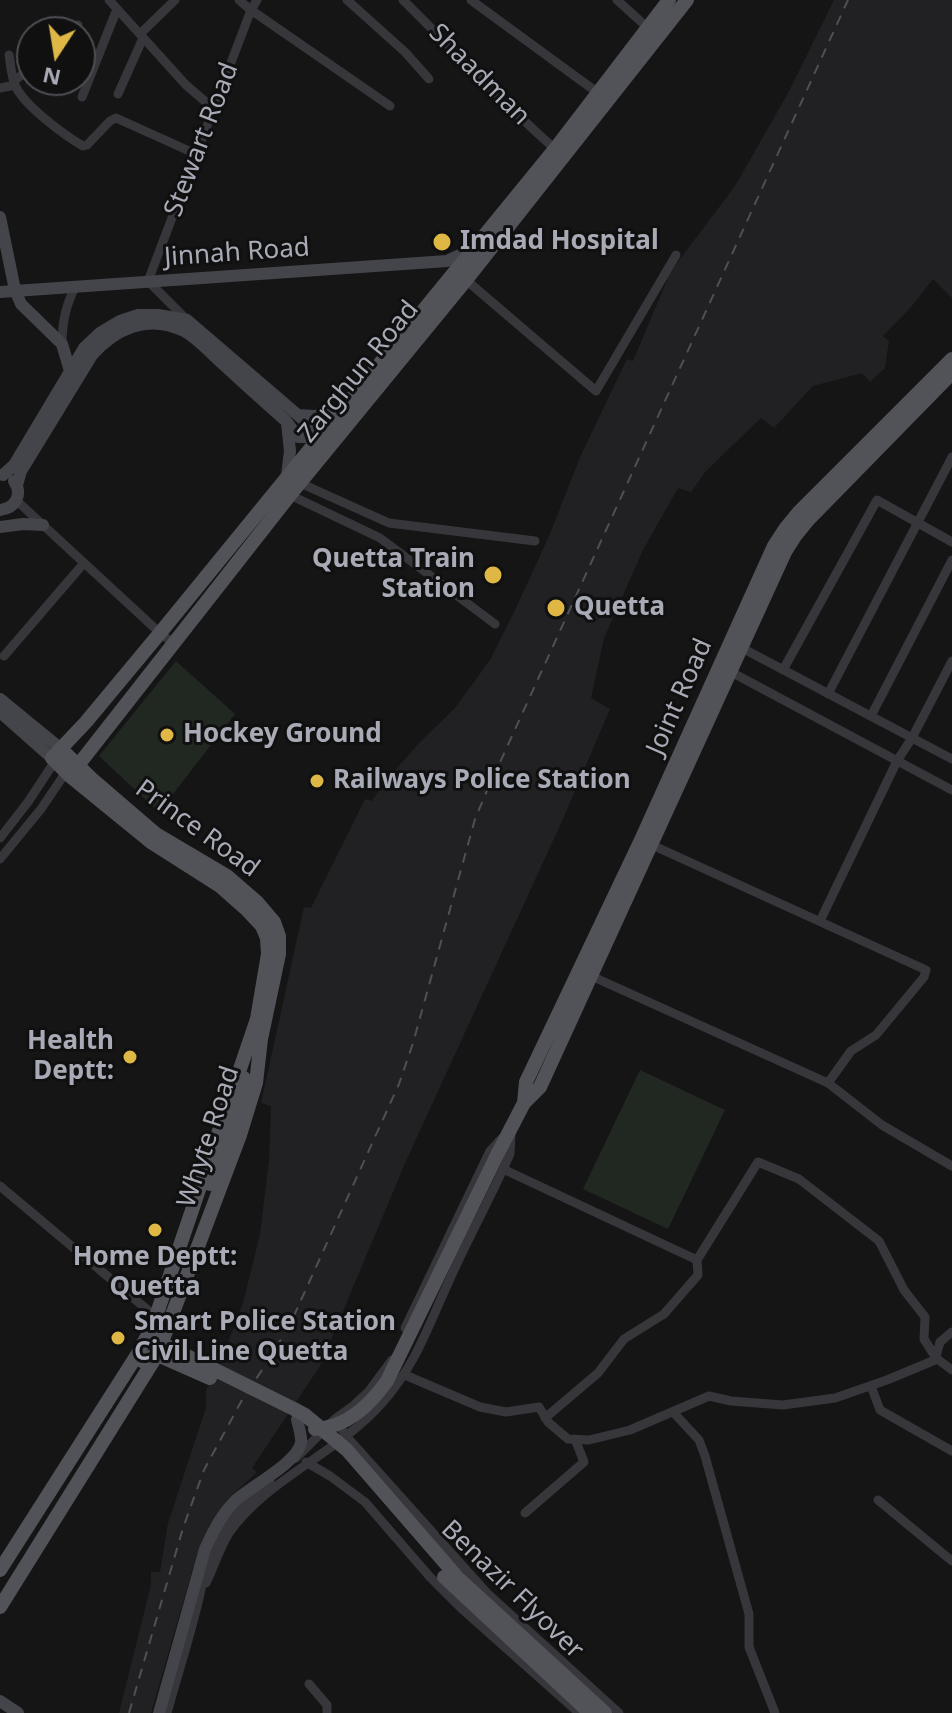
<!DOCTYPE html>
<style>
body{margin:0}
#map{position:relative;width:952px;height:1713px;overflow:hidden;background:#151516;font-family:"Noto Sans",sans-serif}
canvas{display:block}
.north{position:absolute;left:16px;top:16px;width:80px;height:80px;box-sizing:border-box;background:#101011;border:2px solid #4d4e53;border-radius:50%;rotate:192deg;font-size:22px;font-weight:700;line-height:32px;text-align:center;color:#a8abb5}
.north::after{content:'';display:block;margin:auto;width:28px;height:36px;background:#deb745;clip-path:polygon(50% 0,100% 100%,50% 72%,0 100%)}
</style>
<div id="map">
<canvas width="952" height="1713"></canvas>
<div class="north">N</div>
</div>
<script>
const ctx = document.querySelector('canvas').getContext('2d');
ctx.lineJoin = 'round';
function fillPath(path, color) { ctx.fillStyle = color; ctx.fill(path, 'evenodd'); }
function stroke(path, color, width, dash) { ctx.strokeStyle = color; ctx.lineWidth = width; ctx.lineCap = dash ? 'butt' : 'round'; ctx.setLineDash(dash || []); ctx.stroke(path); }
function label(font, color, halo, rows, align = 'center') {
  ctx.font = font + ' "Noto Sans",sans-serif'; ctx.lineWidth = 6; ctx.setLineDash([]); ctx.textBaseline = 'middle'; ctx.strokeStyle = halo; ctx.fillStyle = color; for (const [text, x, y, turn = 0] of rows) {
    ctx.save(); ctx.translate(x, y); ctx.rotate((+turn || 0) * Math.PI / 180); ctx.textAlign = isNaN(turn) ? turn : align; if (halo) ctx.strokeText(text, 0, 0); ctx.fillText(text, 0, 0); ctx.restore();
  }
}
const built = new Path2D(`
 M834,0H952V298L933,279L912,306L883,336L889,341L885,368L870,382L862,373L813,386L774,428L761,418L706,471L691,492L678,488L643,550L604,638L591,698L610,709L563,819L406,1161L320,1366L252,1468L257,1472L226,1501L205,1537L194,1565L151,1713H119L151,1585V1572H160L168,1523L206,1408V1390L219,1367L243,1303L260,1234L269,1160L271,1106L261,1103L304,907L311,908L365,799L372,801L383,784L420,742L455,708L490,660L516,608L549,536L581,455L627,359L633,361L671,271L735,186L788,93Z`);
const green = new Path2D(`
 M176,661L235,714L159,812L99,756Z
 M640,1070L725,1110L668,1229L583,1189Z`);
const street = new Path2D(`
 M109,0L186,85L214,109
 M239,0L251,10L390,106
 M347,0L405,52L429,79
 M403,0C454,50 501,102 555,149
 M471,0L598,93
 M617,0L648,28
 M71,32L78,25
 M140,34L175,0
 M9,55C11,65 11,78 16,87C25,106 64,135 83,146L87,145L110,121L116,118L196,154
 M14,81L32,67
 M0,88L15,85
 M118,94L143,38
 M82,97L117,9
 M466,280L596,391L676,255
 M187,320L148,281L251,10L257,0
 M62,344C62,323 65,305 76,286
 M300,483L389,523L535,541
 M290,495L380,538L495,624
 M17,501L160,633L173,643
 M742,648L952,759
 M4,656L84,563
 M783,670L877,500L952,542
 M731,672L952,790
 M828,694L952,457
 M871,716L952,560
 M0,838L28,802L55,761
 M652,845L926,970L924,977L876,1035L851,1051L828,1083
 M0,859L41,809L66,772
 M820,921L897,761L912,738L952,661
 M589,975L828,1083L882,1125L952,1166
 M503,1169L697,1260
 M0,1186L156,1317
 M405,1328L490,1151L501,1139
 M405,1375L480,1407L506,1412L539,1407L548,1422L568,1439L589,1440L630,1430L709,1396L731,1401L783,1405L835,1398L887,1380L935,1360L940,1342L952,1332
 M871,1386L880,1410L952,1451
 M673,1412L699,1440L705,1456L749,1614V1647L775,1713
 M545,1418L598,1373L624,1339L664,1314L698,1275L697,1260L758,1162L799,1179L879,1241L904,1290L925,1317L924,1339L936,1358L952,1370
 M336,1420L347,1437L487,1593L619,1713
 M296,1458L335,1419L353,1406L369,1391L392,1360
 M306,1462L330,1476L365,1502L430,1577L463,1610L579,1713
 M878,1500L952,1561
 M525,1513L584,1462L575,1439
 M206,1583C214,1567 219,1549 229,1533C267,1479 338,1453 382,1403C416,1365 428,1326 449,1281C468,1238 491,1197 510,1154L511,1135
 M309,1684L327,1705V1713
 M167,1713C178,1673 191,1634 200,1594C204,1575 207,1557 216,1541C230,1517 251,1499 270,1481`);
const secondary = new Path2D(`
 M0,217L15,290L21,304L62,344L70,371
 M0,292L447,261L473,249
 M298,415L314,416L338,413
 M287,423L290,451L287,475
 M3,475L14,465L84,348L100,333L120,321L138,315H158L187,320L306,422L310,427V433L307,437H298L286,421C266,403 245,385 225,366C213,356 196,336 182,330C147,314 115,329 92,355L21,471L17,485
 M0,510C16,508 23,494 14,481
 M0,527L23,524L43,525
 M0,699L61,749
 M0,712L52,758
 M0,1701L18,1713
 M159,1713L205,1549C213,1532 221,1515 235,1501C250,1487 297,1463 301,1443C302,1435 298,1426 297,1419`);
const primary = new Path2D(`
 M72,773L290,495L466,280L687,0
 M524,1103L526,1082L641,840L774,546L785,529L799,512L952,359
 M498,1153L524,1103L540,1087L785,552L795,536L808,520L952,373
 M210,1184L233,1122L244,1078
 M0,1570L137,1355L153,1325L257,1019L268,954L267,938L262,926L246,909L220,886L151,842L70,776L52,758L86,722L160,633L555,149L669,0
 M0,1607L157,1355L240,1135L256,1083L261,1039L279,954V936L274,922L257,902L227,876L156,834L92,779L61,749`);
const rail = new Path2D(`
 M129,1713L183,1528L204,1470L242,1400L272,1355L292,1320L399,1084L413,1043L475,819L486,793L848,0`);
const primaryBridge = new Path2D(`
 M157,1330L165,1345L294,1409L305,1415L347,1450L459,1579L605,1713
 M142,1361L152,1356H160L210,1378
 M315,1429C347,1427 369,1406 387,1381L498,1153
 M444,1577L590,1713`);
const markers = [
 [442,242,10,"#deb745"],
 [493,575,10,"#deb745"],
 [556,608,10,"#deb745"],
 [167,735,8,"#deb745"],
 [317,781,8,"#deb745"],
 [130,1057,8,"#deb745"],
 [155,1230,8,"#deb745"],
 [118,1338,8,"#deb745"]
];
const streetNames = [
 ["Shaadman",479,75,45],
 ["Stewart Road",202,140,-69],
 ["Jinnah Road",237,253,-4],
 ["Zarghun Road",359,372,-51],
 ["Joint Road",680,697,-66],
 ["Prince Road",197,829,36],
 ["Whyte Road",209,1137,-72],
 ["Benazir Flyover",512,1590,44]
];
const poiNames = [
 ["Imdad Hospital",460,242],
 ["Quetta Train",475,560,"right"],
 ["Station",475,590,"right"],
 ["Quetta",574,608],
 ["Hockey Ground",183,735],
 ["Railways Police Station",333,781],
 ["Health",114,1042,"right"],
 ["Deptt:",114,1072,"right"],
 ["Home Deptt:",155,1258,"center"],
 ["Quetta",155,1288,"center"],
 ["Smart Police Station",134,1323],
 ["Civil Line Quetta",134,1353]
];
fillPath(built, '#212123');
fillPath(green, '#212822');
stroke(street, '#36363b', 9);
stroke(secondary, '#44454a', 12);
stroke(primary, '#525359', 14);
stroke(rail, '#4f5055', 2, [10, 8]);
stroke(primaryBridge, '#525359', 14);
for (const [x, y, r, color] of markers) { const dot = new Path2D(); dot.arc(x, y, r, 0, 2 * Math.PI); ctx.fillStyle = color; ctx.fill(dot); stroke(dot, '#101011', 3); }
label('26px', '#a8abb5', '#101011', streetNames);
label('bold 26px', '#a8abb5', '#101011', poiNames, 'left');
</script>
